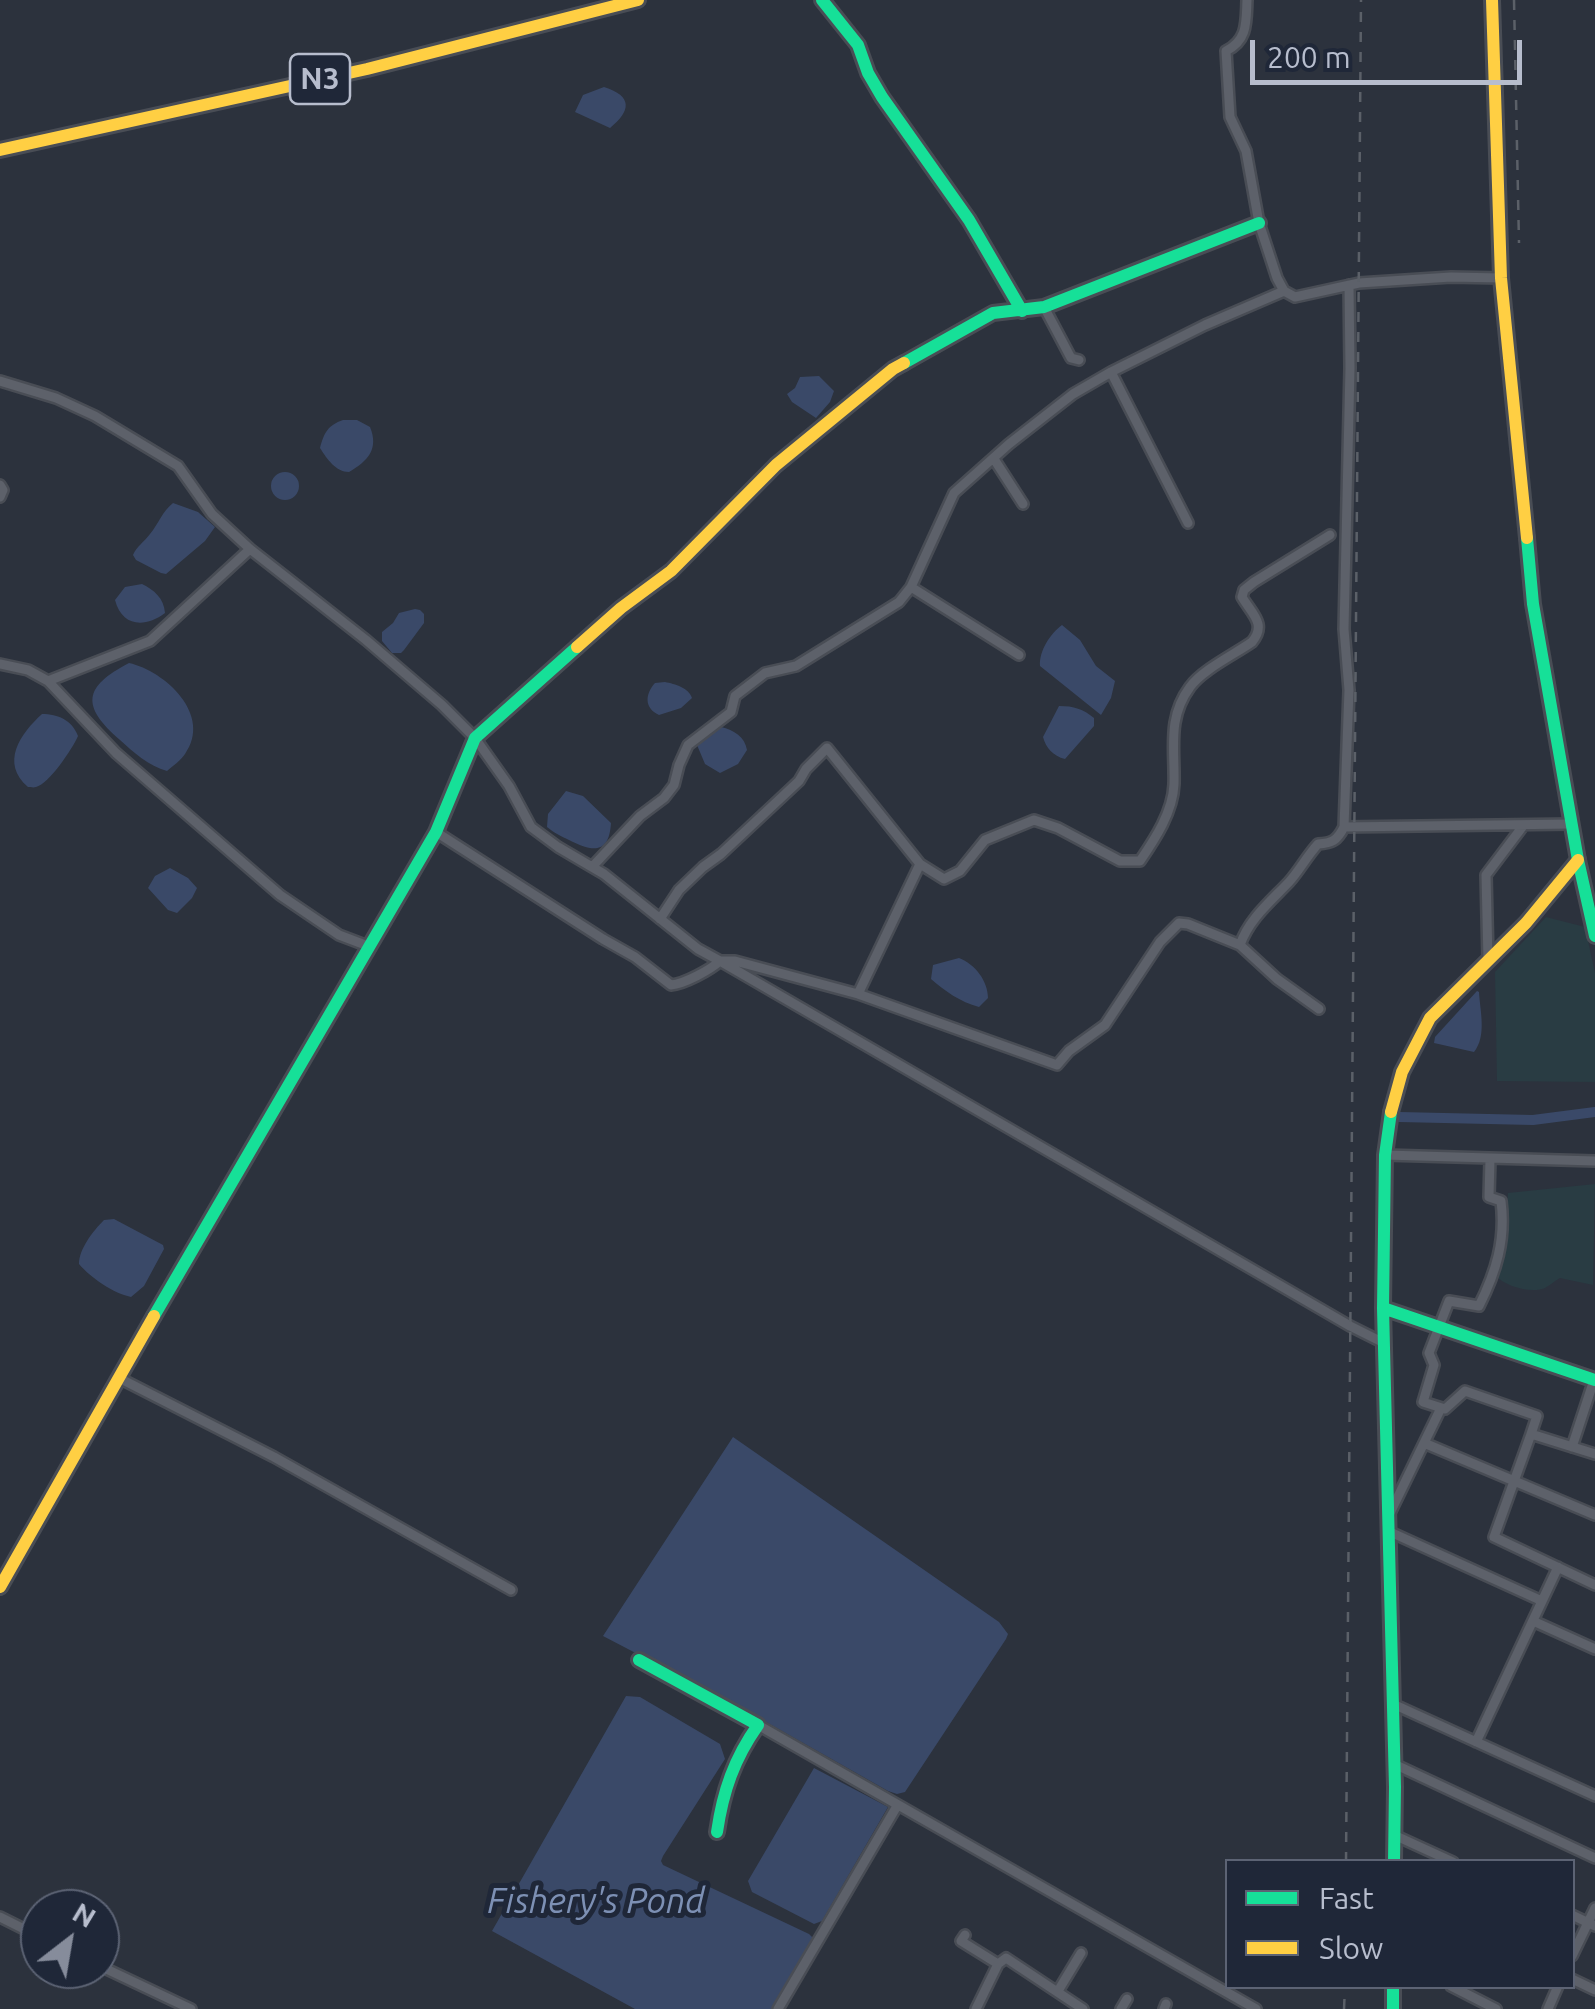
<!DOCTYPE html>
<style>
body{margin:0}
#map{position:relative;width:1595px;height:2009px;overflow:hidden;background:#2c323d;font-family:Ubuntu,sans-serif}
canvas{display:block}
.legend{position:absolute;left:1225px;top:1859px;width:350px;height:130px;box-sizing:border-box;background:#1f2738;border:2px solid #5c6374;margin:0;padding:12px 18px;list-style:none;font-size:30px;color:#b7bdcd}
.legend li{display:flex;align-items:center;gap:20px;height:50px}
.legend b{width:50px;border:2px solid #5c6374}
.north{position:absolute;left:20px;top:1889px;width:100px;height:100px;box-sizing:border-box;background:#1f2738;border:2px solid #5c6374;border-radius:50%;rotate:31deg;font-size:28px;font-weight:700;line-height:40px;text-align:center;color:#b7bdcd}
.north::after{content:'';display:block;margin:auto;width:35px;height:45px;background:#868c9b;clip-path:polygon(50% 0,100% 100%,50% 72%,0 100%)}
.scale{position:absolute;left:1250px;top:40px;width:272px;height:45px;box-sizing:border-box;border:5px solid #b7bdcd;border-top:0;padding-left:12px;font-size:30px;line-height:35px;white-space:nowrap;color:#b7bdcd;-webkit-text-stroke:8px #1f2738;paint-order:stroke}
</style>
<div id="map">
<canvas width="1595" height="2009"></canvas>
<ul class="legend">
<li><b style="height:12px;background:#16e098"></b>Fast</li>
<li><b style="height:12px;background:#ffcf43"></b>Slow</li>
</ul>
<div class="north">N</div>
<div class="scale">200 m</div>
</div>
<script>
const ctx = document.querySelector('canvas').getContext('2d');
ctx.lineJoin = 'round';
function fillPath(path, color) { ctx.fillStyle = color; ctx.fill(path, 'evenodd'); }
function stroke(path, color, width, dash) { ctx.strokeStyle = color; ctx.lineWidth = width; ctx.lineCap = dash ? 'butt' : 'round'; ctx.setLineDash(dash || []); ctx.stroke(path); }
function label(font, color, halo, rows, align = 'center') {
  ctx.font = font + ' Ubuntu,sans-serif'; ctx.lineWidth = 10; ctx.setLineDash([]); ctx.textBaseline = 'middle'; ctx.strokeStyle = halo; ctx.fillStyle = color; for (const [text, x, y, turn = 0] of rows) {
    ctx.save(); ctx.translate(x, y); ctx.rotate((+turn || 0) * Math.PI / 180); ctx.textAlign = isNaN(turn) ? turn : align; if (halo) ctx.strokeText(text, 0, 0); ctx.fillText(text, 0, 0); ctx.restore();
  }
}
const green = new Path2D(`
 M1546,917L1585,927L1595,973V1082L1497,1081L1495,972Z
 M1595,1184L1593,1285L1560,1278C1558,1279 1547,1287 1545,1288C1531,1294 1505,1286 1496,1276L1504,1251L1508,1193Z`);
const water = new Path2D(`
 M604,87C633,96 631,111 610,128L575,112L583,95Z
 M819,376L834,391L830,402L816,418L792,402L787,394L795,388L800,377Z
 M343,420H357L370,427C379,449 368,461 349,472C336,472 327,459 320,448C324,433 328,425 343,420Z
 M271 486a14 14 0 1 1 28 0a14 14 0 1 1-28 0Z
 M173,503L198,512L215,527L205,541L166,574L161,573L136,560L133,555C137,546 144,542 150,534C159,523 162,512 173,503Z
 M142,584C154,590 164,598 165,613C145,628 122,627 115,600L125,587Z
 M415,609L420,610L424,614V623L404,650L401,653H392L382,641V632L393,623L399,613Z
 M1062,625L1080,640L1096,666L1115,681L1111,698L1101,715L1040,666C1039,651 1050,634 1062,625Z
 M129,663C165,671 213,715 185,754C181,760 173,766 167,771C149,766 133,752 120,740C81,706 83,687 129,663Z
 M665,682C675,684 689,688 692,698L681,708L659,715C644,708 645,694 655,683Z
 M1059,706C1074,706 1083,709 1094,718V726L1065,759C1053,756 1046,748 1043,737Z
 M42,714C58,714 72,720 78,736C73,748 49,784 36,787C33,788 31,787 28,787C0,763 20,734 42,714Z
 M721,727C734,730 745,737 747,750L738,764L720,773L705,764L697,745L715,729Z
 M566,791L583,796L611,823C609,856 591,851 569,840C561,836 554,833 547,827L548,814Z
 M170,868L188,878L197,888L192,898L177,913L168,910L148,888L155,876Z
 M959,958C975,964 988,981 988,998L979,1007C960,1002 945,991 931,979L933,965Z
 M1477,991L1479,992C1480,1011 1487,1036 1474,1052L1434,1043L1435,1037Z
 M114,1219L163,1245L164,1249L144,1286L131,1297C113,1293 91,1278 79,1264C79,1249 93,1231 104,1220Z
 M733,1437L999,1622L1008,1634L1006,1639L905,1792L897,1794L888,1791L743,1709L603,1636Z
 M626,1696L640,1697L720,1744L725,1759L663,1856L661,1861L663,1865L809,1934L813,1938L814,1944L776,2009H635L492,1931Z
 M814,1768L888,1807L822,1921L814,1924L752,1892L748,1881Z`);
const canal = new Path2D(`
 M1399,1117L1533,1120L1595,1112`);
const street = new Path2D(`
 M1247,0C1246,22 1248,40 1226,51L1230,117L1246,151L1259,223L1277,278L1284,291L1295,297L1359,283L1451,277L1501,278
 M1284,291L1205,325L1111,372L1073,394L1009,444L954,493L911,587L899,602L796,666L765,673L735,696L731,712L688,745L679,765L674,785L664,798L640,816L592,867L604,874L698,949L720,961H735L858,994L1057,1065L1069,1051L1105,1025L1160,942L1179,923L1188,924L1240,945C1249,919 1270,902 1289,882C1299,871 1307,856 1318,844C1332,843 1337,841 1344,827L1349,690L1344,629L1350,368L1349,285
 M1044,307L1071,358L1079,360
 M1111,372L1188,523
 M0,381L56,398L95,416L178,466L212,514L250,549L366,640L442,705L475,738L509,786L531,827L558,847L592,867
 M994,459L1023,504
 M0,485L3,490L0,497
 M911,587L1019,655
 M0,664L28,670L48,681L116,753L280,895L339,935L368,946
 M48,681L150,641L250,549
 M1344,827L1571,824
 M436,832L603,939L635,957L671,985C684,984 710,970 720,961L1350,1326L1384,1343
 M660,919L679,890L703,867L721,854L799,781L806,769L827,748L920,864
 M1240,945L1277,979L1319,1009
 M1488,960L1486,875L1523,826
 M858,994L920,864L944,879L960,871L985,840L1034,820L1058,828L1120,861H1140C1155,839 1173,812 1174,784C1175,749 1167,718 1190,687C1202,670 1235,654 1252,642C1267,624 1252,614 1242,597L1244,590L1254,582L1330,535
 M1385,1155L1595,1161
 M1490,1159L1489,1197L1501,1201C1506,1240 1496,1272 1479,1306L1449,1301L1429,1353L1434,1365L1423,1402L1445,1409L1465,1391L1537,1416L1531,1434
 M119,1378L274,1457L511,1590
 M1424,1443L1595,1515
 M1572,1447L1594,1380
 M1595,1454L1531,1434L1494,1537L1595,1585
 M1390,1513L1441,1408
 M1388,1531L1542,1601
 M1533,1621L1595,1649
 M1393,1704L1595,1796
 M758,1725L1256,2009
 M1476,1742L1558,1567
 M1394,1764L1595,1858
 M1394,1835L1453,1862
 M1572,1915L1595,1926
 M0,1917L40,1937
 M965,1935L961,1941L998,1964
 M1572,1956L1595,1908
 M100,1966L191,2009
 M1572,1979L1595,1990
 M1451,1986L1496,2009
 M1058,1991L1081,1953
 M778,2009L897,1806
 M976,2009L998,1964L1006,1958L1083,2009
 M1121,2009L1127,1999
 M1164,2009L1166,2004
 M1548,2009L1558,1986`);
const fast = new Path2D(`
 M822,0L858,45L868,73L882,97L969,220L1022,311
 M904,363L993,313L1044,307L1259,223
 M1527,538L1533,604L1578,860L1595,936
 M1391,1112L1385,1155L1383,1308L1395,1787L1394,1862
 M1383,1308L1595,1380
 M154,1316L436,832L475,738L577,647
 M639,1660L758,1725C734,1759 723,1791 717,1832
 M1393,1986V2009`);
const slow = new Path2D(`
 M1492,0L1501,278L1527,538
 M0,150L367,69L638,0
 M577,647L621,608L671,571L776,465L893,369L904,363
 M1391,1112L1402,1072L1430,1018L1526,923L1578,860
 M0,1587L154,1316`);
const rail = new Path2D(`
 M1514,0L1519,243
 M1346,1862L1361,0
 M1344,2009L1345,1986`);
const shields = [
 [320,79,60]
];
const shieldNames = [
 ["N3",320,79]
];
const waterNames = [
 ["Fishery's Pond",596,1901]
];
fillPath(green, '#293c43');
fillPath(water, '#3a4968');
stroke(canal, '#3a4968', 10);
stroke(street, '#494d55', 14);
stroke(fast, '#494d55', 18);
stroke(slow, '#494d55', 18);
stroke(street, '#5d616a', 9);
stroke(fast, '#16e098', 12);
stroke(slow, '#ffcf43', 12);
stroke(rail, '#5b6068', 2.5, [10, 10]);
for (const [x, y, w] of shields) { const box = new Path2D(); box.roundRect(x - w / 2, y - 25, w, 50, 8); ctx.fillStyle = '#1f2738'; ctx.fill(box); stroke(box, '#b7bdcd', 2.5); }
label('bold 30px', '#b7bdcd', null, shieldNames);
label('italic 35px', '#7d90b4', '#1f2738', waterNames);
</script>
